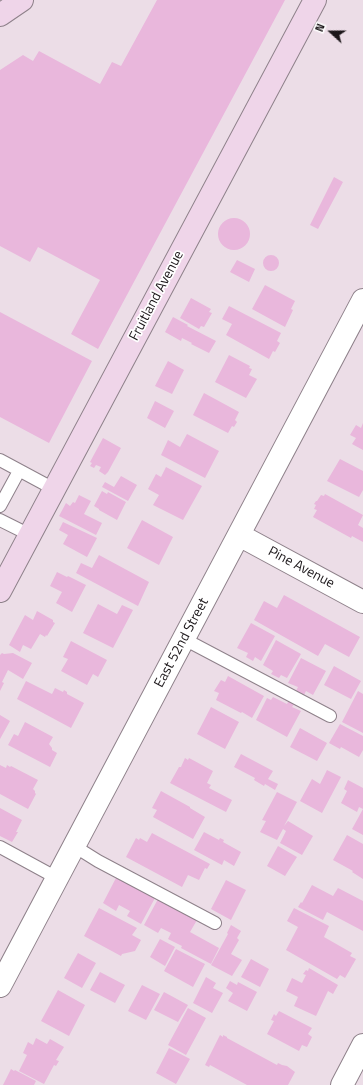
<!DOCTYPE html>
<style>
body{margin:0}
#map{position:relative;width:363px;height:1085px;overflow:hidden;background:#ecdde7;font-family:"Titillium Web",sans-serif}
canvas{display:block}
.north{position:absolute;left:311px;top:12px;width:40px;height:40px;-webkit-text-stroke:3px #fff;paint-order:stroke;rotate:291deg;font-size:11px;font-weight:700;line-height:16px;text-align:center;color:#1c171a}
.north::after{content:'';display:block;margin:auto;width:14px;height:18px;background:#1c171a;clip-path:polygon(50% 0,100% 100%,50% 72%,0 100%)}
</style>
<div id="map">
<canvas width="363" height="1085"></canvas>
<div class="north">N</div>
</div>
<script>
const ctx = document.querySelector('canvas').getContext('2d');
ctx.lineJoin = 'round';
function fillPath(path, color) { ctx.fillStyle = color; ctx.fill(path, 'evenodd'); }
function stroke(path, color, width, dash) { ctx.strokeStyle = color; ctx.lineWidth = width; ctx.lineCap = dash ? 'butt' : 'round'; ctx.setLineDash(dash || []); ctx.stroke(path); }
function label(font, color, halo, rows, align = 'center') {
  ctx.font = font + ' "Titillium Web",sans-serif'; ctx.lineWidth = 3.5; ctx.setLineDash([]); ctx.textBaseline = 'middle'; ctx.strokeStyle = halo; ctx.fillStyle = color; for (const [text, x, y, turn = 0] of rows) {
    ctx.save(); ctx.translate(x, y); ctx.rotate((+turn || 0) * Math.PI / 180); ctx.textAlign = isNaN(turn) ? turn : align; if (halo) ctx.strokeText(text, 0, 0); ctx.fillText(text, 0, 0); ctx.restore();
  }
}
const building = new Path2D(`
 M157,0H285L98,349L71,334L100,280L38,247L30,262L0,246V70L23,55L33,61L39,51L100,84L112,62L121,66Z
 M334,177L343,182L318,229L310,225Z
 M218 234a16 16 0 1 1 32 0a16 16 0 1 1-32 0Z
 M263 263a8 8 0 1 1 16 0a8 8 0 1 1-16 0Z
 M237,260L255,269L249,282L230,272Z
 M265,285L295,301L291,309L293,310L285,327L252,309Z
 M191,298L211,309L209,312L212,313L204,327L201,326L199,329L180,318Z
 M229,306L281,333L277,341L280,343L275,352L273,351L269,359L226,335L232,324L222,319Z
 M0,312L92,361L49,443L0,417Z
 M173,317L188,325L187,326L216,341L209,353L191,344L192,343L182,338L181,341L165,332Z
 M229,355L250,366L249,368L252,369L249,375L257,379L246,398L215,382Z
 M168,361L184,370L172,394L155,386Z
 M204,393L239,412L235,420L237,422L234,427L232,426L228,433L193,415Z
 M155,401L174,411L165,428L147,418Z
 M363,423V450L352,444L356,438L350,435L356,425L361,428Z
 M187,434L219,451L205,478L161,455L168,440L180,447Z
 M103,438L121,448L108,472L105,475L99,471L101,467L96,465L94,468L90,466L92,463L90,462Z
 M340,459L363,471V490L359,497L327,481Z
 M166,467L202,486L183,520L153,505L159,495L148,489L156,474L161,477Z
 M121,476L137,485L128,501L102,487L105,482L114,487Z
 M102,491L107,494L108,492L126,502L117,520L99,510V509L94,506Z
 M325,494L363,515L358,525L363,528V542L352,536L351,538L313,517L317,510L314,509L316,505L314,504L316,501H317L321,495L324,496Z
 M79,495L91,501L84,514L102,523L96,535L59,516L66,503L70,506L73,502L75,503Z
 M142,520L173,537L159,565L127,548Z
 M63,522L97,538L87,557L63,544L68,535L59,530Z
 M99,555L149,582L138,606L76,573L81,563L92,568Z
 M57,572L67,577L68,576L86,585L72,612L56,603L62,592L50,586Z
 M284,595L360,637L349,657L325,644L318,656L254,620L264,601L277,608Z
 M98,604L117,614L122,605L133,610L113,648L83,633Z
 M37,611L53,620V622L55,623L47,636L46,635L45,637L40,634L31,649L23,645L20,652L9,645L25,615L33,620Z
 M251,623L275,636L261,661L255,657L253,661L246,657L248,653L237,648Z
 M276,640L301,654L287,678L281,675L279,678L271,674L273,671L263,665Z
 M71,641L107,660L98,677L93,674L87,685L61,671L68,659L63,657Z
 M2,653L4,654L13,653L32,663L23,679L8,670L2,682L4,683L0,691V655Z
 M301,658L326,671L313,695L306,691L304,695L296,691L298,687L288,683Z
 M334,666L361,681L351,699L324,685Z
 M228,676L264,696L252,718L242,712L241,713L216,700L219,693L214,691L221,680L225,682Z
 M26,681L52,694L55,688L63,692L64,690L67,692V694L84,703L71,728L17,699Z
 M358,691L363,694V733L342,722Z
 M273,697L287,704L289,700L295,703L292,707L301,711L287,737L256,720L267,698L271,700Z
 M211,707L239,722L225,749L197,734Z
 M0,715L10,721L0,739Z
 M25,722L53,737L49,744L52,748V750L57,753L50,767L8,745L14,734L18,736Z
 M340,724L363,736V750L359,757L341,747L340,749L329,743Z
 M300,728L327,743L317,761L290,747Z
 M241,754L273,771L268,779L278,784L275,790L265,784L264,786L254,780L255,778L234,767Z
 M185,758L188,760L189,758L213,771L207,783L211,785L209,788L232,800L226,812L170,783L179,767H181Z
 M0,765L6,768L7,765L10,767L11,766L38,780L33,789L35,791V793L36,794L28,809L0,794Z
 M327,770L341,777L322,813L300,801L312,779L320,784Z
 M348,780L363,788V835L352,829L363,809L359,807L357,812L341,803L347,791L344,789Z
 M161,791L190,807V808L205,817L193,839L153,817L157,810L152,808Z
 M277,792L297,802L284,826L288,821L313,836L302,855L280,843L286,831L283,829L277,840L260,832L266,821L262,820Z
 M0,808L22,820L16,832H18L12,842L0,836Z
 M204,832L219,840L220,838L224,840L223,842L241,852L234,866L224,860L222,865L194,850Z
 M152,833L210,864L207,869L205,868L199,880L188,875L182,887L126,857L136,838L139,840L140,838L147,842Z
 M347,835L363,844V879L352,872L353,871L333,860Z
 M278,846L297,857L285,876L267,866Z
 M117,876L155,898L141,924L127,916L130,911L119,905L116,911L103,903Z
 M226,880L246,890L231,920L211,909Z
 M312,885L333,896L338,888L363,901V931L327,912L323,920L298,907L301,902L302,903Z
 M158,899L197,920L190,932L219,948L211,964L181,948L182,946L168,939L171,933L161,928L158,933L144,925Z
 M99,908L137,928L132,935L141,940L135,951L122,954L121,956L84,936Z
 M294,908L329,926L324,937L352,953L350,956L356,959L345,978L340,975L337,979L286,950L298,927L287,921Z
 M231,925L241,931L237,938L239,940L231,954L242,960L232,976L211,965L228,934L227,933Z
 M160,939L175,947L165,966L150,957Z
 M176,949L205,964L193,987L164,971Z
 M78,953L96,963L82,988L64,978Z
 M251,959L269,969L260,987L241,977Z
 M309,968L338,985L333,994L328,991L316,1016L294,1006L298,997L286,991L292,978L302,983L306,975L303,974L306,970L308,971Z
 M100,972L125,985L115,1003L90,990Z
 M206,977L216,983L213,988L223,993L212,1013L193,1003Z
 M230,981L237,985L238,982L257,992L247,1011L228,1001L233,993L226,988Z
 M142,985L160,994L146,1020L128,1011Z
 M58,990L85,1005L69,1036L41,1021Z
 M164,992L188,1005L178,1022L154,1010Z
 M188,1008L206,1018L186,1055L168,1045Z
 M279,1011L312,1028L308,1034L312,1037L307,1047L302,1045L299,1051L267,1034L274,1021L271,1020L274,1014L276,1016Z
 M220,1035L223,1037V1035L227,1037V1038L277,1065L278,1063L282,1065L287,1066L295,1072L288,1085H247L210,1065L209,1067L205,1065Z
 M36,1038L47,1044L50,1039L64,1047L56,1060L59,1061L56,1066L54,1065L44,1084L19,1071L27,1055L23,1053L28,1042L33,1045Z
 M169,1048L190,1059L176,1084L156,1073Z
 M11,1069L14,1071L15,1070L36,1081L34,1085H3Z`);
const lane = new Path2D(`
 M0,460L54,489
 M0,506L19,471
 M0,520L30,535
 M184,639L330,716
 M74,846L98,861L215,923
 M0,847L57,878`);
const street = new Path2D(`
 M239,535L363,602
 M0,986L363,300
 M342,1085L363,1045`);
const secondary = new Path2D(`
 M0,15L22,0
 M0,591L315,0`);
const streetNames = [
 ["Fruitland Avenue",157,296,-62],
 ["Pine Avenue",301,568,28],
 ["East 52nd Street",182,643,-62]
];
fillPath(building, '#e9b7dc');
stroke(lane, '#8e818a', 14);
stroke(street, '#8e818a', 24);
stroke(secondary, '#8e818a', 24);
stroke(lane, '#fff', 12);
stroke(street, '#fff', 22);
stroke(secondary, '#efd5e9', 22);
label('14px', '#1c171a', '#fff', streetNames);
</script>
